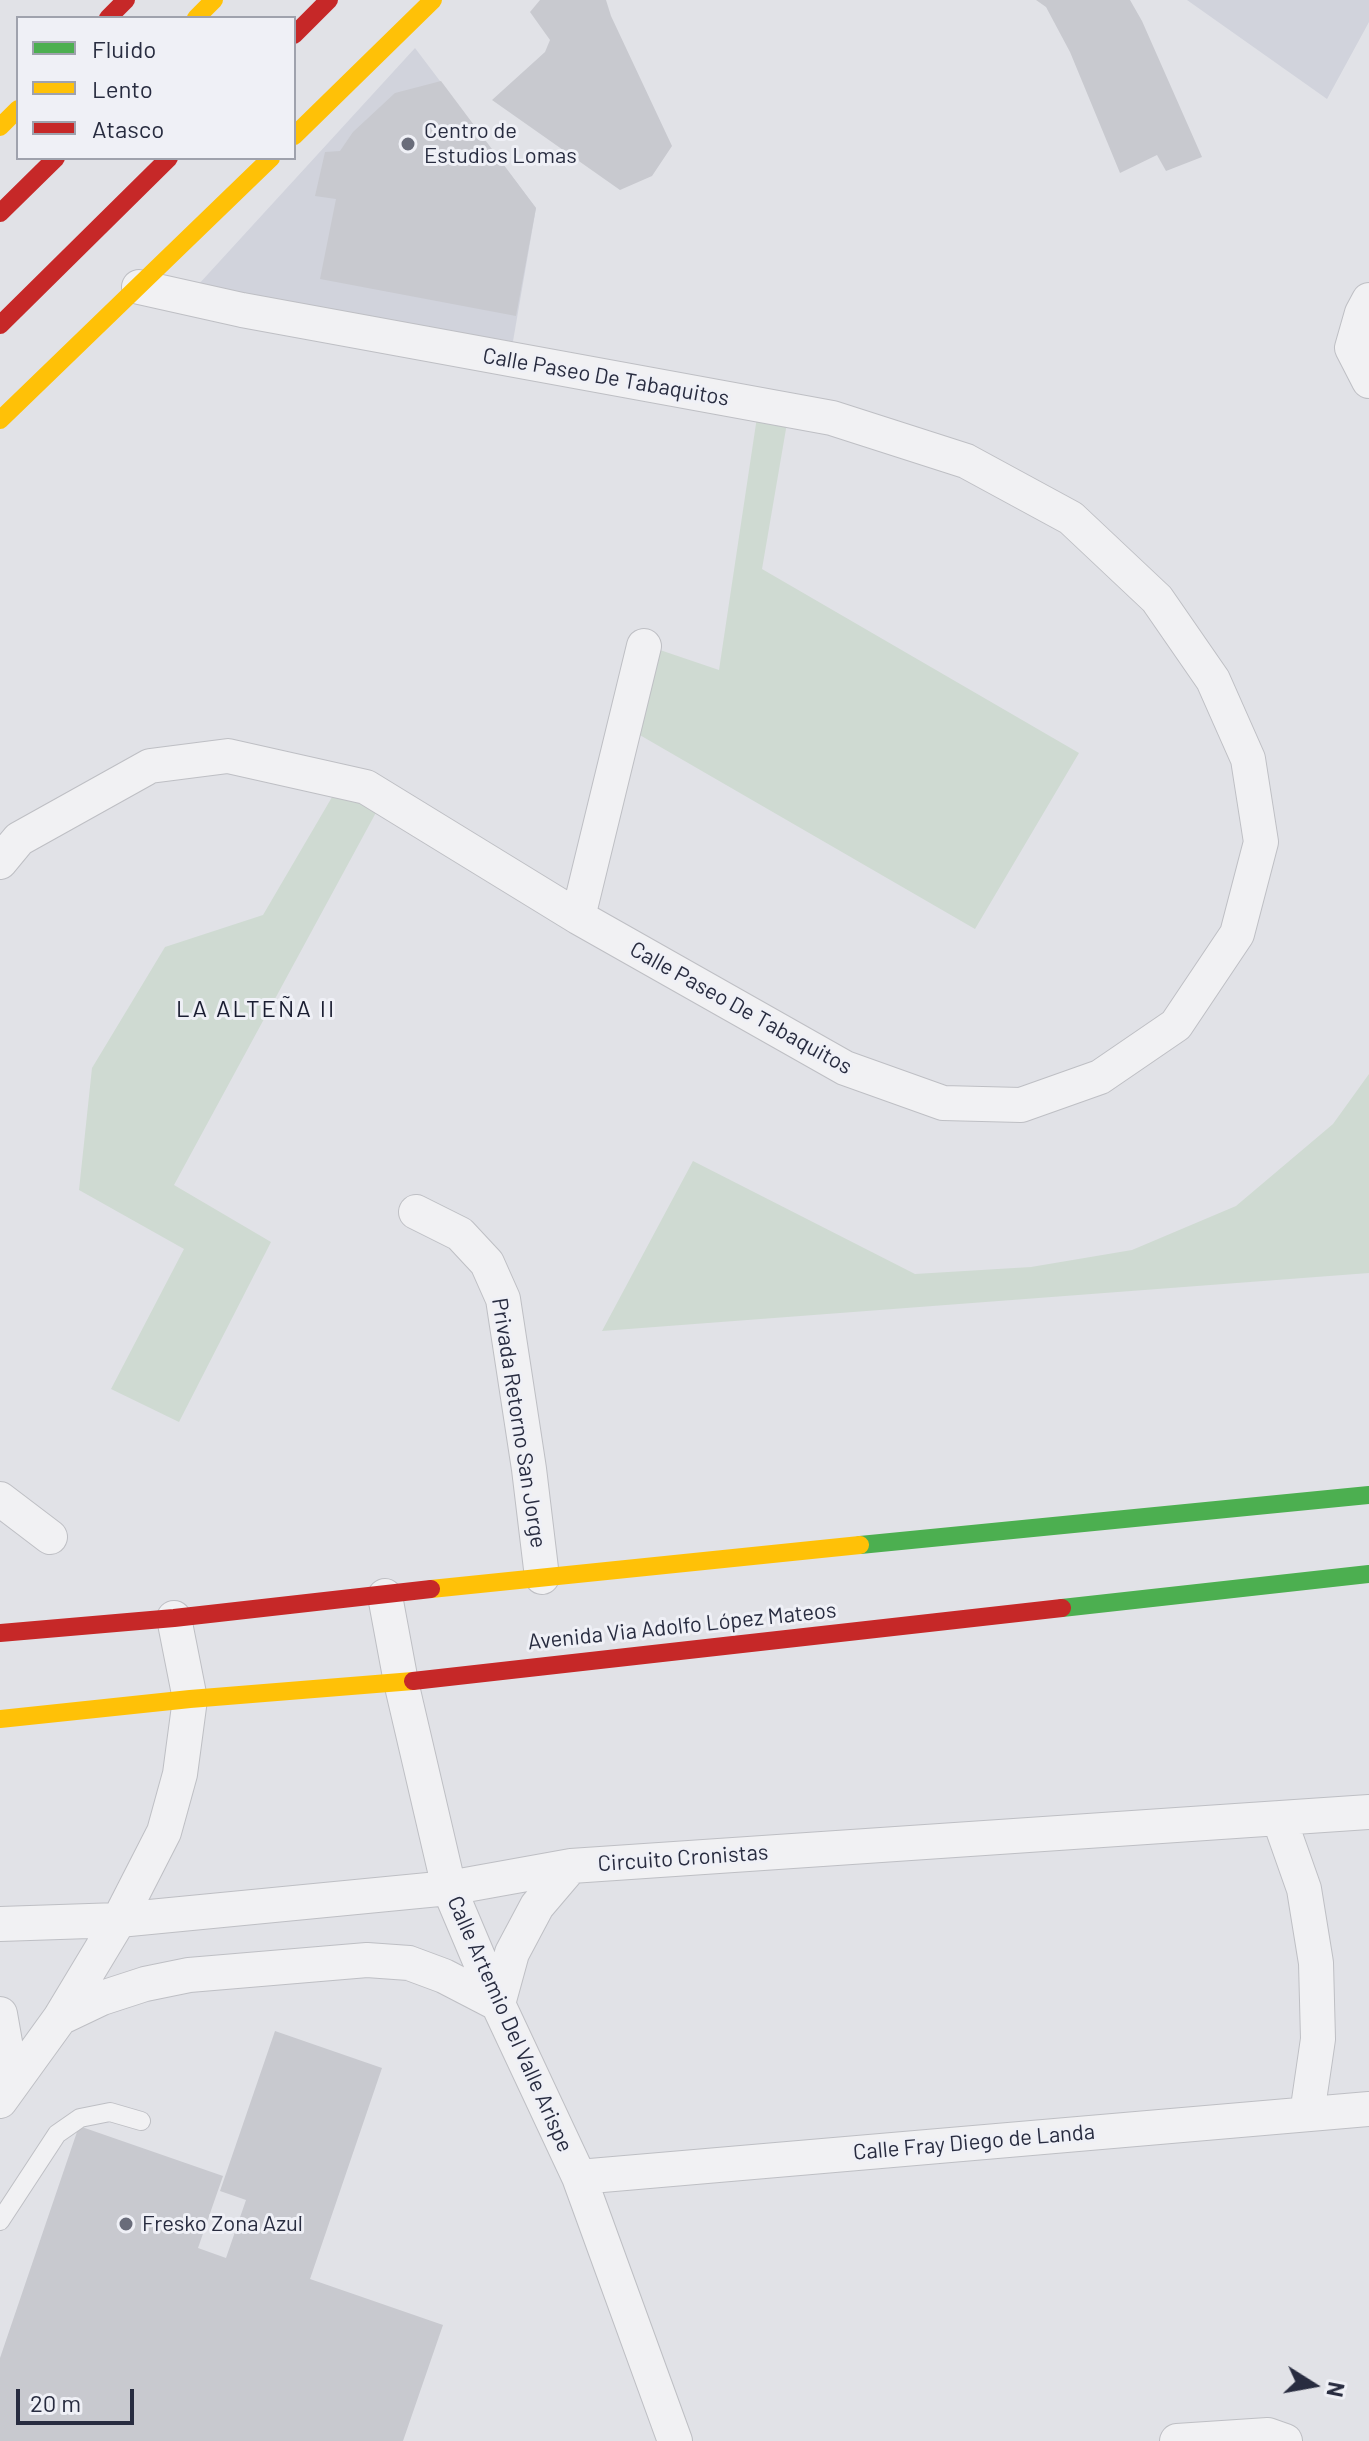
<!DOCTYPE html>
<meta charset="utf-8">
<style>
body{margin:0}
#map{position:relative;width:1369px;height:2441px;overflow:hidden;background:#e1e2e7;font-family:Barlow,sans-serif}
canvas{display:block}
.legend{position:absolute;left:16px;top:16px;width:280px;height:144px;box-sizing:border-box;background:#eff0f6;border:2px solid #9fa2ad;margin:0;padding:10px 14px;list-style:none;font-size:24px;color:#282c40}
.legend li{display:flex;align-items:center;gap:16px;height:40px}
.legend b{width:40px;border:2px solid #9fa2ad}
.north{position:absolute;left:1273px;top:2345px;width:80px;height:80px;-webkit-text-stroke:6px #eff0f6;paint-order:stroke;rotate:101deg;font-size:22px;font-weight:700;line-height:32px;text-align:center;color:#282c40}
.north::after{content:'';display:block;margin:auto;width:28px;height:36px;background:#282c40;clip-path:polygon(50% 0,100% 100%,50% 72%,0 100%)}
.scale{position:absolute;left:16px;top:2389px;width:118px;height:36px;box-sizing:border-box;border:4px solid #282c40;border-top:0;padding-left:10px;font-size:24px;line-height:28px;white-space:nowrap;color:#282c40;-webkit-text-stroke:6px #eff0f6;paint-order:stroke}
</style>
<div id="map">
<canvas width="1369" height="2441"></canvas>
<ul class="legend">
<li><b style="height:10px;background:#4caf50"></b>Fluido</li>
<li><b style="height:10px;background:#ffc107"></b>Lento</li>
<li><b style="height:10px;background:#c62828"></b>Atasco</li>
</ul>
<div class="north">N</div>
<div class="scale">20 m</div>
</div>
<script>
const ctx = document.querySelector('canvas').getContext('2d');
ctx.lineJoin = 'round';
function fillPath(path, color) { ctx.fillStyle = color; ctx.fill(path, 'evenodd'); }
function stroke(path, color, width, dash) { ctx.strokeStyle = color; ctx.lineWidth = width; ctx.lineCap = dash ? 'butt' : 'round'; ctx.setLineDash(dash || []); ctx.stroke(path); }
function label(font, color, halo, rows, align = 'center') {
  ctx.font = font + ' Barlow,sans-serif'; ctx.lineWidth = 6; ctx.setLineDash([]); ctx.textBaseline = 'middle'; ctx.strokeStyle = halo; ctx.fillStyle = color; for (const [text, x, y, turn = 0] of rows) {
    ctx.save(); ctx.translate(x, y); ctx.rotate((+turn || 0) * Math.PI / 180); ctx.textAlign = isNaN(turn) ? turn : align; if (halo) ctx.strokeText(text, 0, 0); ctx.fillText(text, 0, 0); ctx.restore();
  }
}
const built = new Path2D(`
 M1187,0H1369V22L1327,99Z
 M415,48L536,208L512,347L198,285Z`);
const green = new Path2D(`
 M757,417L787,423L762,569L1079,753L975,929L638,734L657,649L719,670Z
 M335,792L379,807L174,1185L271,1242L179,1422L111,1389L184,1249L79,1190L92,1068L165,947L263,915Z
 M1369,1074V1273L602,1331L693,1161L915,1274L1031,1267L1132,1250L1236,1206L1333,1124Z`);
const building = new Path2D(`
 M540,0H606L611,16L672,146L652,176L620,190L492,100L545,52L550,40L530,12Z
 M1036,0H1130L1142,21L1202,157L1166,171L1157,155L1120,173L1070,52L1046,7Z
 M441,81L536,208L516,316L320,279L336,199L315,196L325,152L340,151L353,132L395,93Z
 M275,2031L382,2068L310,2279L443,2325L403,2441H0V2358L79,2126L223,2176L198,2248L226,2258L246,2200L220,2191Z`);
const lane = new Path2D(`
 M0,2221L57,2134L80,2118L110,2112L141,2121`);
const street = new Path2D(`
 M1369,300L1362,313L1352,348L1369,381
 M0,862L19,839L150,766L228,756L366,787L578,917L845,1068L943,1103L1021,1105L1100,1077L1176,1025L1237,934L1261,842L1248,759L1213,680L1157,599L1071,518L966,461L832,418L242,310L139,287
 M578,917L644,646
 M416,1212L460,1234L487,1263L503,1299L529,1469L542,1577
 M0,1499L50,1537
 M385,1596L401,1682L449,1888L498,2004L579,2177L675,2441
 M1279,1818L1304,1889L1316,1963L1318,2039L1307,2114
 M0,1924L119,1920L449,1888L571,1866L1369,1812
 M0,2014L12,2082
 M60,2018L102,1998L145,1984L189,1975L367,1960L409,1963L444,1976L498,2004L512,1953L537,1906L571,1866
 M0,2101L60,2018L119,1920L164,1832L180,1774L190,1699L174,1618
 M579,2177L1369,2109
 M1177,2441L1268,2435L1285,2441`);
const fast = new Path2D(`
 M860,1545L1369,1495
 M1062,1608L1369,1574`);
const slow = new Path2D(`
 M196,18L214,0
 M0,127L18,109
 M294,136L433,0
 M0,420L271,158
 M431,1589L860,1545
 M0,1719L190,1699L413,1681`);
const jam = new Path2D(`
 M108,18L126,0
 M294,35L329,0
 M0,213L56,158
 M0,325L169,158
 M0,1633L174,1618L431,1589
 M413,1681L1062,1608`);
const markers = [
 [408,144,8,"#696c7a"],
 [126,2224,8,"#696c7a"]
];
const poiNames = [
 ["Centro de",424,131],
 ["Estudios Lomas",424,156],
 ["Fresko Zona Azul",142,2224]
];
const streetNames = [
 ["Calle Paseo De Tabaquitos",606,377,10],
 ["Calle Paseo De Tabaquitos",741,1008,29],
 ["Privada Retorno San Jorge",519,1423,81],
 ["Avenida Via Adolfo López Mateos",682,1626,-6],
 ["Circuito Cronistas",683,1858,-4],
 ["Calle Artemio Del Valle Arispe",510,2024,66],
 ["Calle Fray Diego de Landa",974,2142,-5]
];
const neighbourhoodNames = [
 ["LA ALTEÑA II",256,1009]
];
fillPath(built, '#d1d3dc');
fillPath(green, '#cfdad2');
fillPath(building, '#c8c9cf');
stroke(lane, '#bebfc4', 20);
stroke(street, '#bebfc4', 36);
stroke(lane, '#f1f1f3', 18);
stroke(street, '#f1f1f3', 34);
stroke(fast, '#4caf50', 18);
stroke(slow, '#ffc107', 18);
stroke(jam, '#c62828', 18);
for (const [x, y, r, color] of markers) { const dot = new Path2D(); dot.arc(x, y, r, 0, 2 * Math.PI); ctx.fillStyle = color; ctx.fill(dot); stroke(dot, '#eff0f6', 3); }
label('22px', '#282c40', '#eff0f6', poiNames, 'left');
label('22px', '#282c40', '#eff0f6', streetNames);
ctx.letterSpacing = '2px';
label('24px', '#1a1d31', '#eff0f6', neighbourhoodNames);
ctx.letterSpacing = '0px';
</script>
